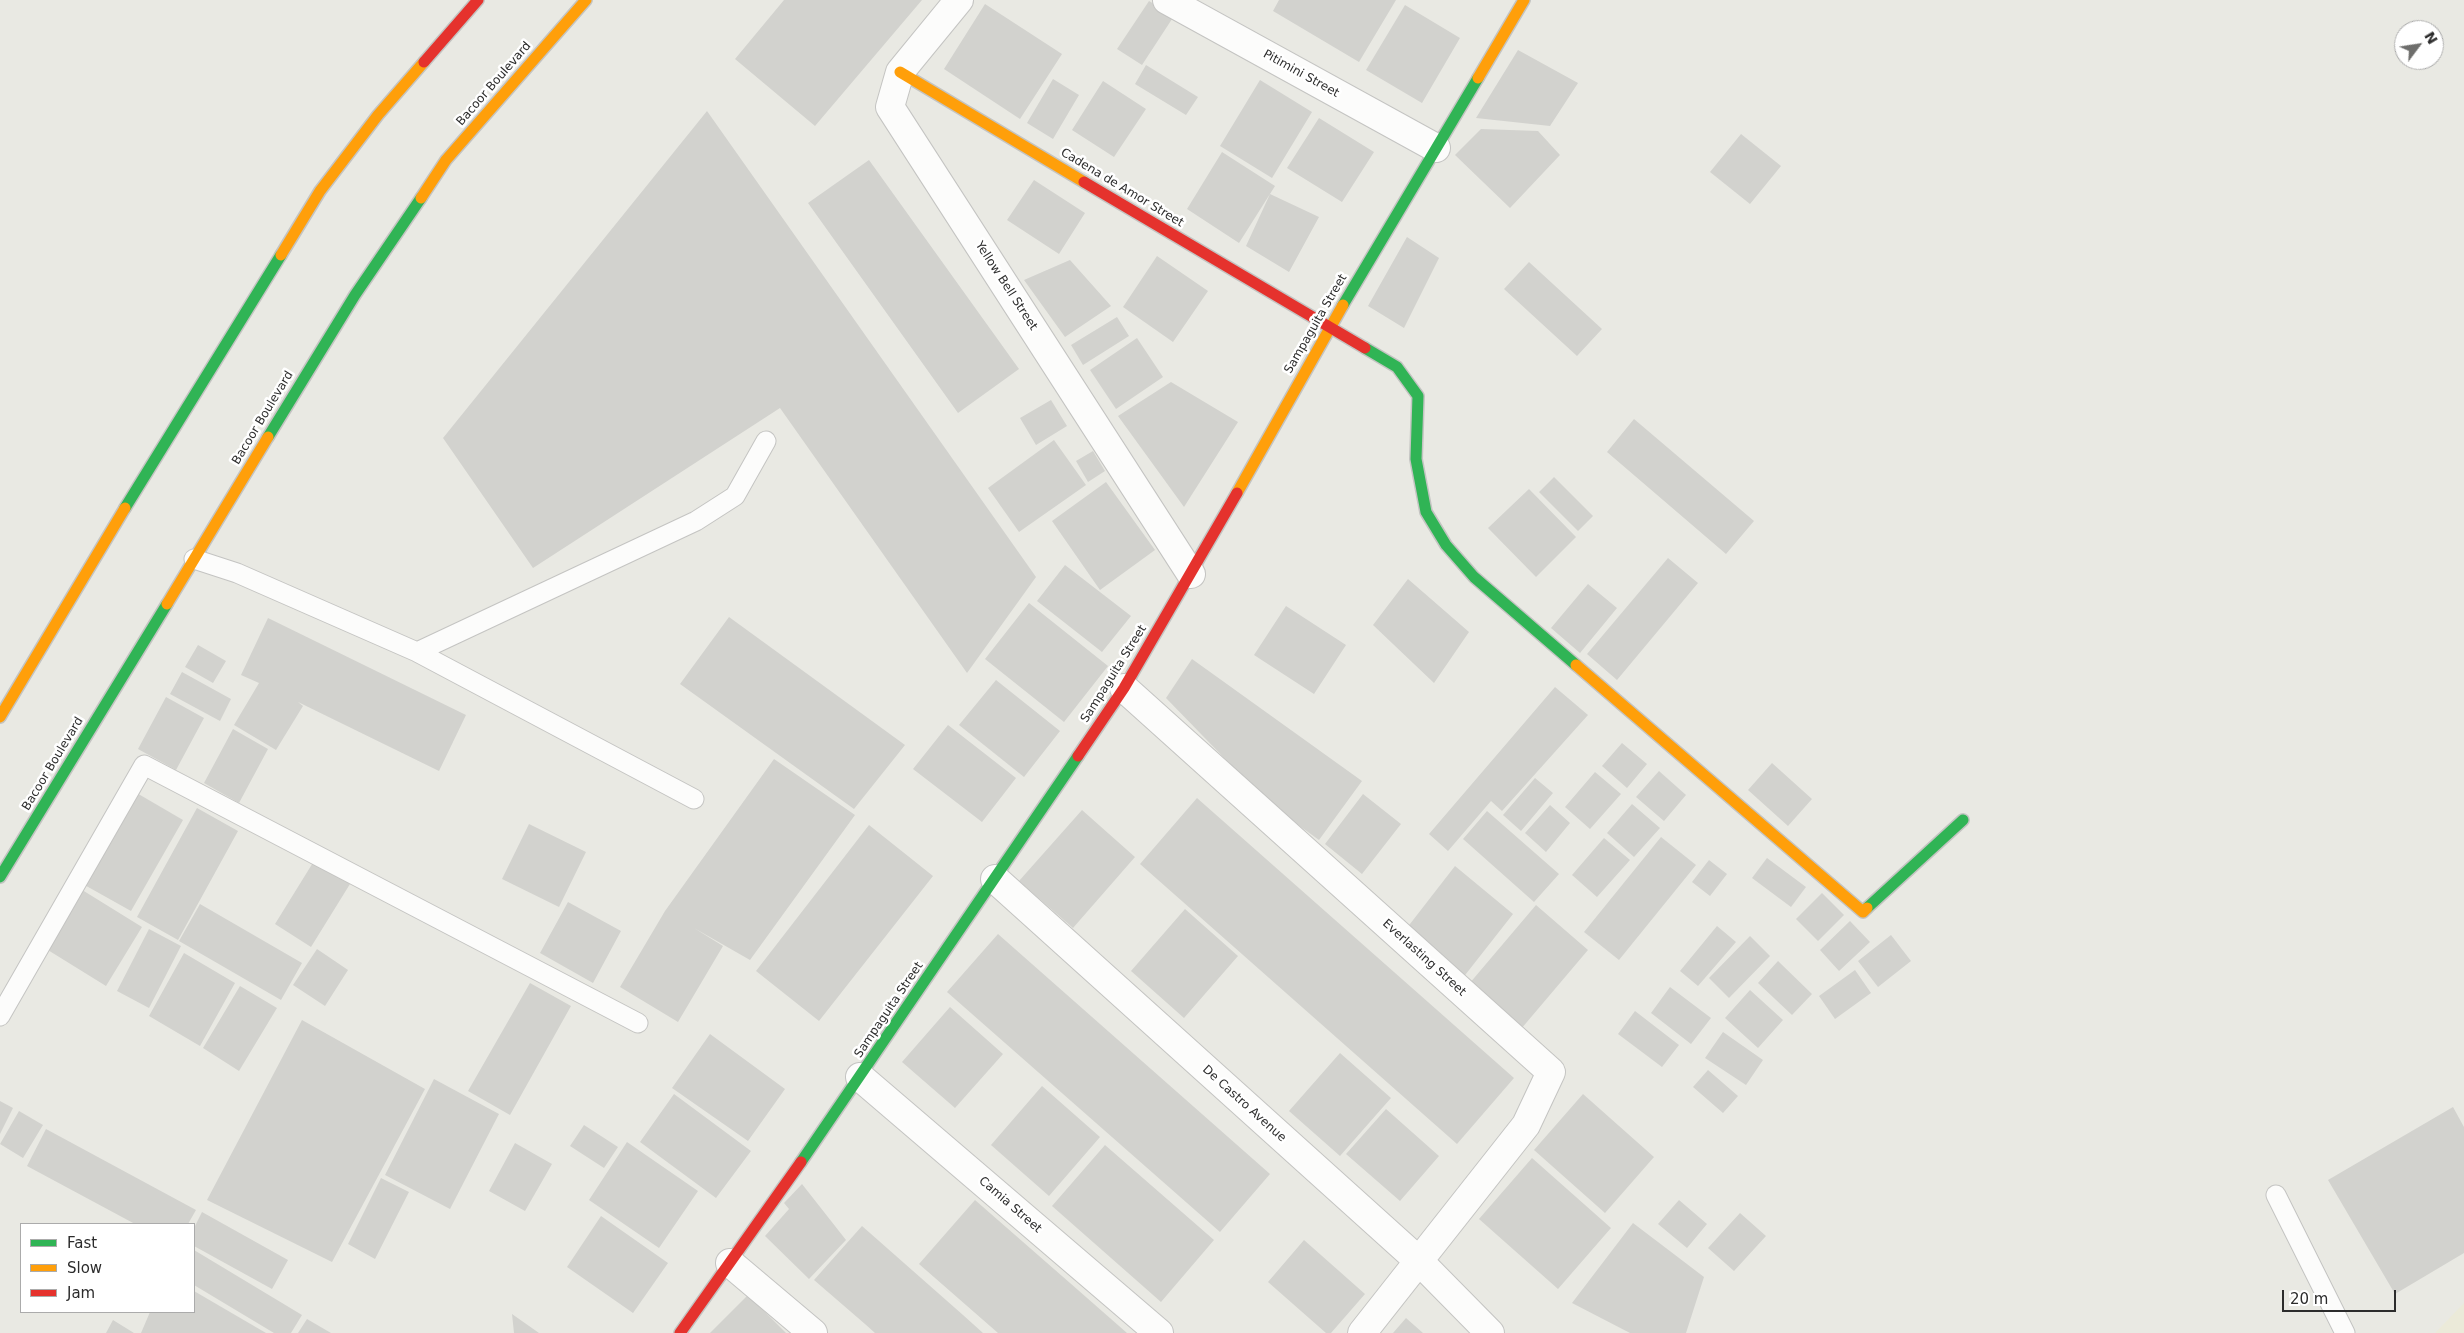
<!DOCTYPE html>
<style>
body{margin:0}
#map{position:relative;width:2464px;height:1333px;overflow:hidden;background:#e9e9e3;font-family:"DejaVu Sans",sans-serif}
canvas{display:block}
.legend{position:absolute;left:20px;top:1223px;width:175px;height:90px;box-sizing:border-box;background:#fff;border:1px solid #ababab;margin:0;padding:6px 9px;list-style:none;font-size:15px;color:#2c2c2c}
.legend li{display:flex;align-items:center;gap:10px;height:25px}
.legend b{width:25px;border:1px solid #ababab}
.north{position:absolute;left:2394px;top:20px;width:50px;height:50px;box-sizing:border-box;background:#fff;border:1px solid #ababab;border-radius:50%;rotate:59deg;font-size:14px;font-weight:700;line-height:20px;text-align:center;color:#2c2c2c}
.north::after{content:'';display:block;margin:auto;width:18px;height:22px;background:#6e6e6c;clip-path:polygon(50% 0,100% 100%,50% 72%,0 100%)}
.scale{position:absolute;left:2282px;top:1290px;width:114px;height:22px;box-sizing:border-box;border:2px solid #2c2c2c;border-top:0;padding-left:6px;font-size:15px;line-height:18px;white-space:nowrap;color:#2c2c2c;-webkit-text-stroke:4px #fff;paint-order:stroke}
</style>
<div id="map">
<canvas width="2464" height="1333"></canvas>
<ul class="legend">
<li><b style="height:6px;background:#30b455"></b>Fast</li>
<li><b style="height:6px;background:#ff9f0a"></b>Slow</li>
<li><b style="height:6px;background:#e5322d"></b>Jam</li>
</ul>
<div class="north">N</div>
<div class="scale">20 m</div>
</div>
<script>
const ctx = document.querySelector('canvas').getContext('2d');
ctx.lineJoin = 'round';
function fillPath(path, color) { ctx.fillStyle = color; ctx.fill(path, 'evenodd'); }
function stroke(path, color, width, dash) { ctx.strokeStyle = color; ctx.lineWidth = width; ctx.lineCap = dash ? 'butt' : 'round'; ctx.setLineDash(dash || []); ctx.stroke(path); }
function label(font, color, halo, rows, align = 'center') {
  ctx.font = font + ' "DejaVu Sans",sans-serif'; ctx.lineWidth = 5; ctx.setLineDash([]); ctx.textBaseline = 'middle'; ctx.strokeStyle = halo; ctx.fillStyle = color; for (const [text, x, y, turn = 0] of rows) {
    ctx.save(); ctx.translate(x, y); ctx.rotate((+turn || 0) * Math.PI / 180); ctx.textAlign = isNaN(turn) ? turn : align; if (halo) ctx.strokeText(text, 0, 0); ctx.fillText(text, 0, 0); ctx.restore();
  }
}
const education = new Path2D(`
 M2464,1303V1333H2435Z`);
const building = new Path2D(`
 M922,0L815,126L735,59L784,0Z
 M1279,0H1396L1359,62L1273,11Z
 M1149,1L1174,16L1142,65L1117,49Z
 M985,4L1062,54L1020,119L944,69Z
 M1405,5L1460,38L1422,103L1366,70Z
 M1518,50L1578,83L1550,126L1476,118Z
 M1146,65L1198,97L1186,115L1135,84Z
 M1053,79L1079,95L1053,139L1027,123Z
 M1260,80L1312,112L1272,178L1220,146Z
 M1103,81L1146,109L1114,157L1072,130Z
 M707,111L1036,577L967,673L780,408L533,568L443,438Z
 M1319,118L1374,152L1342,202L1287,168Z
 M1481,129L1538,131L1560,155L1510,208L1455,155Z
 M1741,134L1781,166L1750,204L1710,172Z
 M1222,152L1275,186L1239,243L1187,209Z
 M869,160L1019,369L958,413L808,203Z
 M1034,180L1085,213L1059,254L1007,220Z
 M1270,194L1319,217L1289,272L1246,246Z
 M1407,237L1439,258L1404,328L1368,306Z
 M1157,256L1208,291L1173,342L1123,307Z
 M1070,260L1111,306L1065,337L1024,280Z
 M1529,262L1602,329L1577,356L1504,289Z
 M1117,317L1129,336L1083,365L1071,345Z
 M1137,338L1163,377L1116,409L1090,370Z
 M1171,382L1238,422L1184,507L1118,416Z
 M1051,400L1067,426L1036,445L1020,418Z
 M1634,419L1754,521L1726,554L1607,452Z
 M1054,440L1086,485L1019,532L988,488Z
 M1093,451L1105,471L1088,482L1076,461Z
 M1554,477L1593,516L1578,531L1539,492Z
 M1106,482L1155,550L1100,590L1052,521Z
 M1529,489L1576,537L1536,577L1488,528Z
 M1668,558L1698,583L1617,680L1587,654Z
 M1065,565L1131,616L1102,652L1037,601Z
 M1408,579L1469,632L1434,683L1373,625Z
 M1588,584L1617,608L1580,653L1551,628Z
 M1029,603L1108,666L1064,722L985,659Z
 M1286,606L1346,645L1314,694L1254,655Z
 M729,617L905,745L854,809L680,684Z
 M268,618L466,715L439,771L298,702L303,706L276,750L234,725L259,683L241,675Z
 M198,645L226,661L213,683L185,667Z
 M1192,659L1362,781L1319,840L1268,803L1166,698Z
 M182,672L231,699L220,721L170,694Z
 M996,680L1060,731L1024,777L959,725Z
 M1555,687L1588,715L1502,811L1491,801L1448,851L1429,834Z
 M166,697L204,718L176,770L138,749Z
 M948,725L1016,778L982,822L913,769Z
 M233,729L268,749L239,803L204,783Z
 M1622,743L1647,764L1627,788L1602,766Z
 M774,759L855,815L750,960L694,928L723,946L678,1022L620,987L665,911Z
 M1772,763L1812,799L1788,826L1748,790Z
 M1659,771L1686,795L1664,821L1636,797Z
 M1595,772L1621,794L1590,829L1565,807Z
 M1535,778L1553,793L1521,831L1503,815Z
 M135,792L183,820L131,911L81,883Z
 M1363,794L1401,824L1362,874L1325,844Z
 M1197,798L1514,1078L1457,1144L1140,864Z
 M1632,804L1660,828L1634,857L1607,833Z
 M1550,805L1570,823L1546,852L1525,833Z
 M197,808L238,831L178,940L137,917Z
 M1082,810L1135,857L1073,928L1019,881Z
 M1487,811L1559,874L1534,902L1463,839Z
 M529,824L586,852L559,907L502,879Z
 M869,825L933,876L819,1021L756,971Z
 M1661,837L1696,865L1619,960L1584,932Z
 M1604,838L1630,860L1597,897L1572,875Z
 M1767,858L1806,887L1791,907L1752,878Z
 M1709,860L1727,874L1710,896L1692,882Z
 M314,861L350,884L311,947L275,924Z
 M1455,866L1513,914L1462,979L1403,933Z
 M79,888L142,927L106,986L43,947Z
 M1822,893L1844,915L1818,941L1796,919Z
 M568,902L621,931L593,983L540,953Z
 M200,904L302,963L281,1000L179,941Z
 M1536,905L1588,950L1521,1029L1469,984Z
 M1185,909L1238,956L1184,1018L1131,971Z
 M1850,921L1870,942L1839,971L1820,950Z
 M1717,926L1736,942L1698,986L1680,971Z
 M149,929L181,946L149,1008L117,991Z
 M998,934L1270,1174L1220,1232L947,992Z
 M1891,935L1911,961L1878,987L1858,961Z
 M1750,936L1770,956L1729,998L1709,978Z
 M317,949L348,970L325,1006L293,985Z
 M184,953L235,983L200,1046L149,1016Z
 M1778,961L1812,994L1792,1015L1758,983Z
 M1855,970L1871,993L1835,1019L1819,996Z
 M530,983L571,1006L510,1115L468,1091Z
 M240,986L277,1008L239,1071L203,1048Z
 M1670,987L1711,1018L1691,1044L1651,1013Z
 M1750,990L1783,1020L1758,1048L1725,1018Z
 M950,1007L1003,1054L955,1108L902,1062Z
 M1635,1011L1679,1045L1662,1067L1618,1034Z
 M302,1020L425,1089L332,1262L207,1200Z
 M1723,1032L1763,1060L1746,1085L1705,1058Z
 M710,1034L785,1089L748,1141L672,1088Z
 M1340,1053L1391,1098L1340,1156L1289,1111Z
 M1708,1070L1738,1096L1723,1113L1693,1087Z
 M434,1079L499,1114L450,1209L385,1175Z
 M1042,1086L1100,1137L1049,1196L991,1145Z
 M674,1094L751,1151L716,1198L640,1142Z
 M1583,1094L1654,1157L1605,1213L1534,1150Z
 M0,1101L13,1108L0,1134Z
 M2453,1107L2464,1127V1253L2395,1294L2328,1180Z
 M1386,1109L1439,1156L1400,1201L1346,1154Z
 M19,1111L43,1125L23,1158L0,1144Z
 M584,1125L618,1147L604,1168L570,1146Z
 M46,1129L196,1210L188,1224H135L27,1166Z
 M627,1142L698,1191L659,1248L589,1200Z
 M515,1143L552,1164L525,1211L489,1191Z
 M1105,1145L1214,1240L1161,1302L1052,1206Z
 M1532,1158L1611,1228L1558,1289L1479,1219Z
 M381,1178L409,1192L375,1259L348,1244Z
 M802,1184L846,1240L809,1279L765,1236L789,1209L784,1203Z
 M975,1200L1078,1290L1127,1333H998L919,1264Z
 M1679,1200L1707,1224L1687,1248L1658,1224Z
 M202,1212L288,1260L272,1289L194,1246V1228Z
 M1740,1213L1766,1236L1734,1271L1708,1248Z
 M601,1216L668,1263L633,1313L567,1267Z
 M1633,1223L1704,1277L1686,1333H1630L1572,1303Z
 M862,1226L963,1315L983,1333H875L865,1324L814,1280Z
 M1304,1240L1365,1294L1331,1333H1326L1268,1282Z
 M194,1250L302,1315L291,1333H274L194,1285Z
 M194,1291L266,1333H141L150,1312H194Z
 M748,1295L786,1333H710Z
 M512,1314L539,1333H514Z
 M1406,1318L1423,1333H1393Z
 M307,1319L331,1333H298Z
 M113,1320L134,1333H106Z`);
const lane = new Path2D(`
 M194,559L237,573L417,652L696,521L735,496L766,441
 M417,652L694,799
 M0,1016L144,765L638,1023
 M2276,1195L2345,1333`);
const street = new Path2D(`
 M959,0L900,72L890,107L1191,574
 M1167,0L1436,148
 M1124,688L1551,1072L1526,1125L1362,1333
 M995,879L1420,1262L1490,1333
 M860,1077L1159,1333
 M730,1263L813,1333`);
const fast = new Path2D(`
 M1343,305L1478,78
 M1365,348L1397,367L1418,396L1416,459L1426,512L1446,545L1474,577L1576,665
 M268,437L355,295L421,198
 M125,508L281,255
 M0,877L167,604
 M1867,908L1963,820
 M801,1162L1078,756`);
const slow = new Path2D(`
 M900,72L1084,182
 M1478,78L1524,0
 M421,198L446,160L586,0
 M281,255L320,191L378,115L424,62
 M1237,493L1343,305
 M167,604L268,437
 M1576,665L1863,912L1867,908
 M0,717L125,508`);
const jam = new Path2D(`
 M424,62L478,0
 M1084,182L1365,348
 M1078,756L1124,688L1237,493
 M680,1333L801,1162`);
const streetNames = [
 ["Pitimini Street",1301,74,29],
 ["Bacoor Boulevard",494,84,-49],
 ["Cadena de Amor Street",1122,188,31],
 ["Yellow Bell Street",1006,286,57],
 ["Sampaguita Street",1316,324,-60],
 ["Bacoor Boulevard",263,418,-59],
 ["Sampaguita Street",1114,674,-58],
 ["Bacoor Boulevard",53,764,-59],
 ["Everlasting Street",1424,958,42],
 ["Sampaguita Street",889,1010,-56],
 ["De Castro Avenue",1244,1104,42],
 ["Camia Street",1010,1205,41]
];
fillPath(education, '#ebead9');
fillPath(building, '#d2d2ce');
stroke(lane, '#c4c4c2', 21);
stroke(street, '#c4c4c2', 30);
stroke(fast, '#c4c4c2', 14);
stroke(slow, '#c4c4c2', 14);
stroke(jam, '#c4c4c2', 14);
stroke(lane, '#fcfcfb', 19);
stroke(street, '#fcfcfb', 28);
stroke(fast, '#30b455', 11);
stroke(slow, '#ff9f0a', 11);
stroke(jam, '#e5322d', 11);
label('12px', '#2c2c2c', '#fff', streetNames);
</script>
